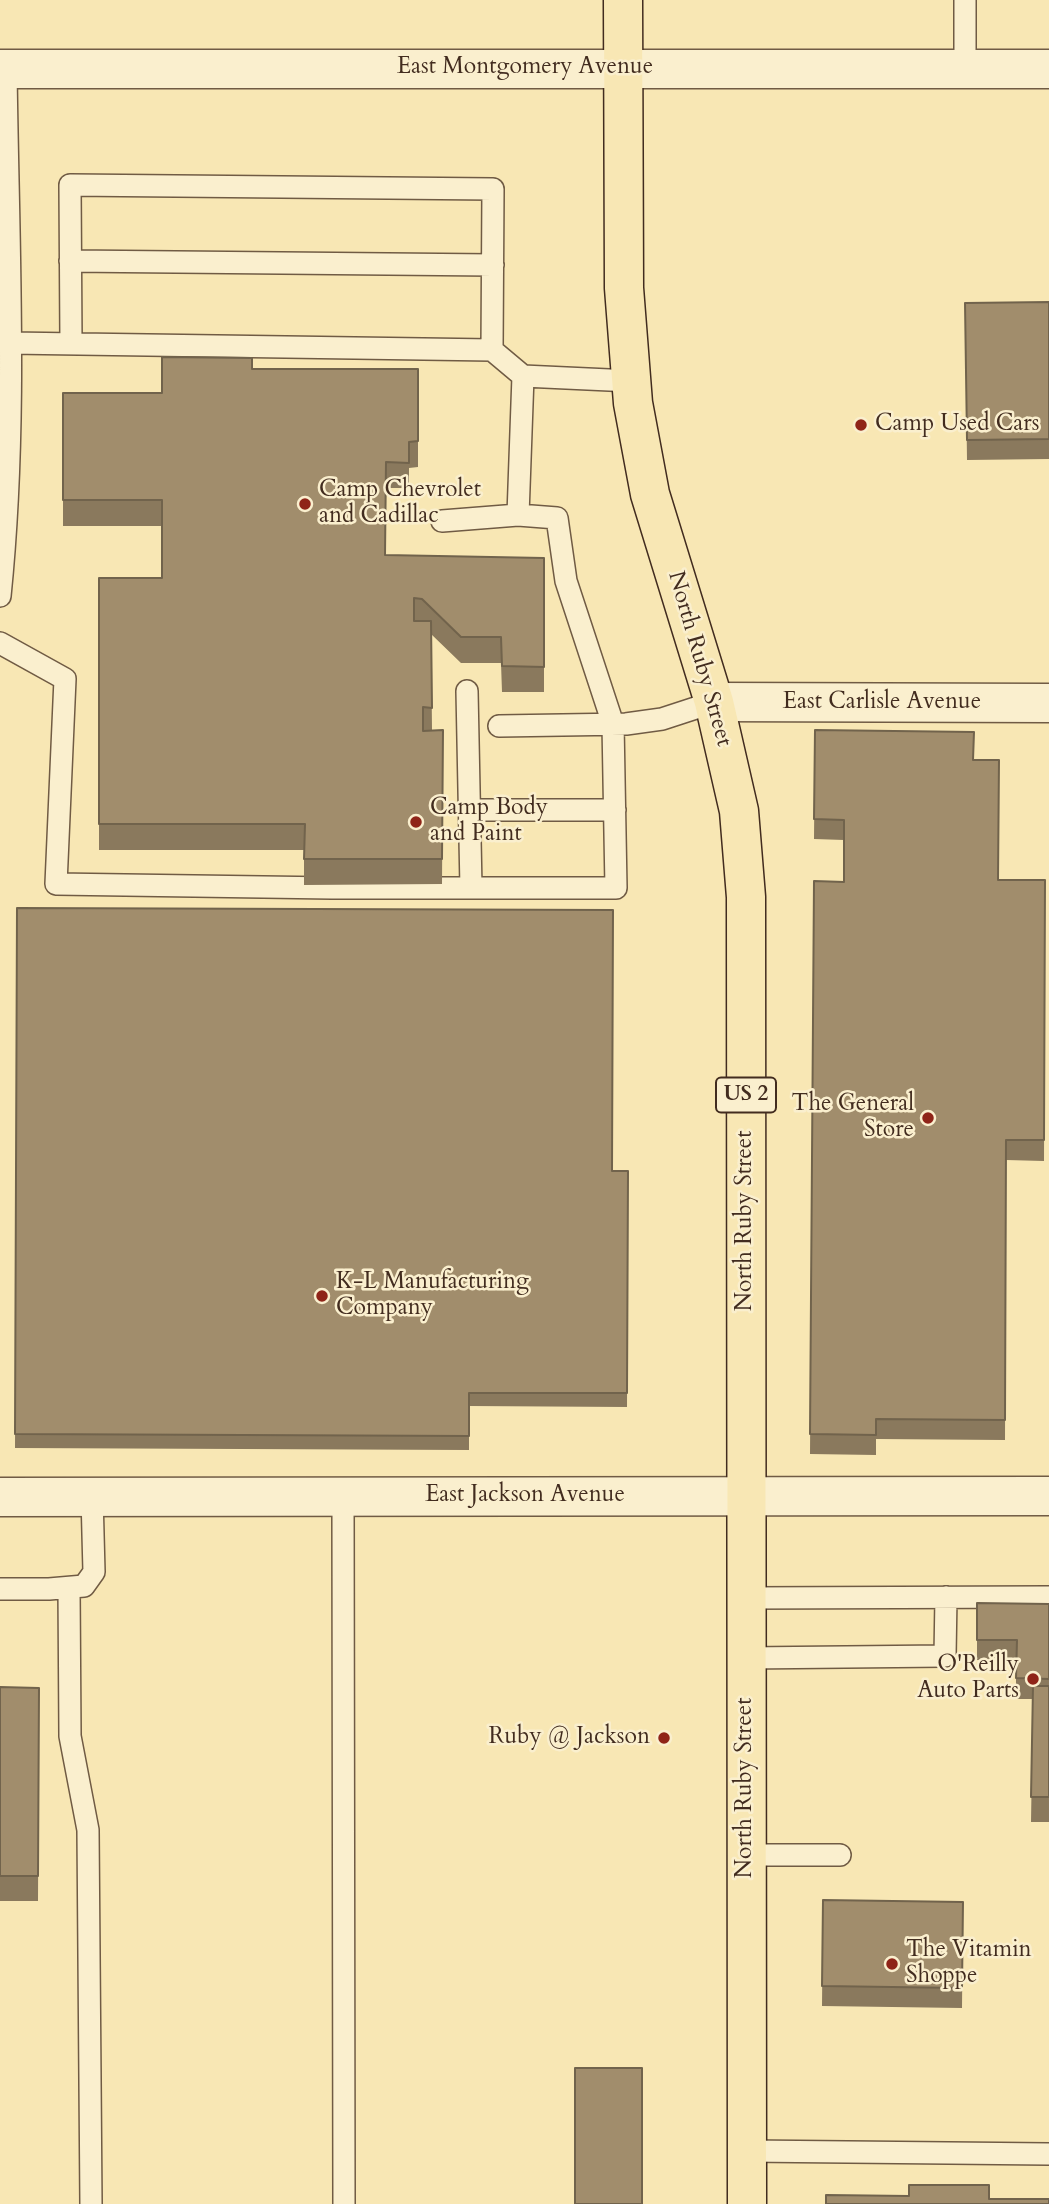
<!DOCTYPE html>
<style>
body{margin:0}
canvas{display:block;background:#f8e7b4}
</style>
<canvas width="1049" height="2204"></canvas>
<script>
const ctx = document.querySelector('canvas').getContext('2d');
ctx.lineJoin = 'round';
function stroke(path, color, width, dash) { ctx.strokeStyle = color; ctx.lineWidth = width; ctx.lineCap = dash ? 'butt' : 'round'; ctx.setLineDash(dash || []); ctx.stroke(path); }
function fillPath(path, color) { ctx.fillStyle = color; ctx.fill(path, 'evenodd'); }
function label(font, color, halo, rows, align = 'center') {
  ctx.font = font + ' Cardo,serif'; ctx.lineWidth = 5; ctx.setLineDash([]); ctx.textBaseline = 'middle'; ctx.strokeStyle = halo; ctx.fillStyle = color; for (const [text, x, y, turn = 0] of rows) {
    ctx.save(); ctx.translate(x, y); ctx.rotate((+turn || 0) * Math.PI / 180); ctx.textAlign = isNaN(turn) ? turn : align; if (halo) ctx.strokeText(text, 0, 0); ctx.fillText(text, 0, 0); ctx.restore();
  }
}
const service = new Path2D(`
 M965,0V69
 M70,261L493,265
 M10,343L492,350L523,376L631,381
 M71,344L70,185L493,189L492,350
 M518,515L523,376
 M0,596C18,421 8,244 6,69
 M0,643L65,679L56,884L332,888H616L613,724L566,581L557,518L518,515L442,521
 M467,691L471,888
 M499,726L626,724L662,719L714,702
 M469,810H615
 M343,1496L344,2204
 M69,1588L70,1736L88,1830L91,2204
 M0,1589H49L84,1586L94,1572L92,1496
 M746,1598L1049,1597
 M746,1658L945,1656L946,1597
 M747,1855H840
 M747,2151L1049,2154`);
const minor = new Path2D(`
 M714,702L1049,703
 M0,1497L1049,1496`);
const tertiary = new Path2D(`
 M0,69H1049`);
const primary = new Path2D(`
 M623,0L624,288L633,403L650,494L714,702L739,811L746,897L747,2204`);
const wall = new Path2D(`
 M1049,302V459L967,460L965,303Z
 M252,369H418V467L409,468V488H386L385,555L544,558V692H502L501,663H461L431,634L432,730H443L442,884L304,885V850H99V578H162V526H63V393H162Z
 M815,730L973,760L998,880H1045L1044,1161L1006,1160L1005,1440L876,1439V1455L810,1454L814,881L844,882V840L814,839Z
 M17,908L612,1171H628L627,1407L469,1406V1450L15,1448Z
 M977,1603L1049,1604V1822H1031L1033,1699H1016V1660H977Z
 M0,1687L39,1688L38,1901H0Z
 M823,1900L963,1902L962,2008L822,2006Z`);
const building = new Path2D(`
 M1049,302V439L967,440L965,303Z
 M162,357L252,358V369H418V441L409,442V463L386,462L385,555L544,558V667L502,666L501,637H461L422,599L414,598V621H431L432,708L423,707V731L443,730L442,859H304L305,824H99V578H162V500H63V393H162Z
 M815,730L974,732L973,760H999L998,880H1045L1044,1140H1006L1005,1420L876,1419V1435L810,1434L814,881L844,882V820L814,819Z
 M17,908L613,910L612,1171H628L627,1393H469V1436L15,1434Z
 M977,1603L1049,1604V1679L1016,1678L1017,1640H977Z
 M1033,1686H1049V1797H1031Z
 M0,1687L39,1688L38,1876H0Z
 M823,1900L963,1902L962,1988L822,1986Z
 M575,2068H642V2204H575Z
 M909,2185H989V2199H1049V2204H826V2195L909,2196Z`);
const markers = [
 [861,425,7,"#8f2418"],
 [305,504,7,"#8f2418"],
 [416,822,7,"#8f2418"],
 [928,1118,7,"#8f2418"],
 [322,1296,7,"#8f2418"],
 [1033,1679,7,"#8f2418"],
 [664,1738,7,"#8f2418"],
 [892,1964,7,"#8f2418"]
];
const shields = [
 [746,1095,60]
];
const shieldNames = [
 ["US 2",746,1095]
];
const streetNames = [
 ["East Montgomery Avenue",525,68],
 ["North Ruby Street",699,659,74],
 ["East Carlisle Avenue",882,703],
 ["North Ruby Street",746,1221,-90],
 ["East Jackson Avenue",525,1496],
 ["North Ruby Street",746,1788,-90]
];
const poiNames = [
 ["Camp Used Cars",875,425],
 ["Camp Chevrolet",319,491],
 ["and Cadillac",319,517],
 ["Camp Body",430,809],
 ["and Paint",430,835],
 ["The General",914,1105,"right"],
 ["Store",914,1131,"right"],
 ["K-L Manufacturing",336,1283],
 ["Company",336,1309],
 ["O'Reilly",1019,1666,"right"],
 ["Auto Parts",1019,1692,"right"],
 ["Ruby @ Jackson",650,1738,"right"],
 ["The Vitamin",906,1951],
 ["Shoppe",906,1977]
];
stroke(service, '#705b44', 24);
stroke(minor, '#705b44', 41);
stroke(tertiary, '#705b44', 41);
stroke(primary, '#422c1f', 41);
stroke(service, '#faefce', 21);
stroke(minor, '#faefce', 38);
stroke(tertiary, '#faefce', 38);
stroke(primary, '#f8e7b4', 38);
fillPath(wall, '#8a795d');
fillPath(building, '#a18d6c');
stroke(building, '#71634c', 2);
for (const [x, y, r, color] of markers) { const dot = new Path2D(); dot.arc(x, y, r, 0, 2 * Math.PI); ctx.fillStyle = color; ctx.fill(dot); stroke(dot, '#faefce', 2.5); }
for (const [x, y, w] of shields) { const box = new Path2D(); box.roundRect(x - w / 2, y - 17.5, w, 35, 5); ctx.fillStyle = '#faefce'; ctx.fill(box); stroke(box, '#422c1f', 2); }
label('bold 21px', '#422c1f', null, shieldNames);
label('23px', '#422c1f', '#faefce', streetNames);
label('23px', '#422c1f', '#faefce', poiNames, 'left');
</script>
